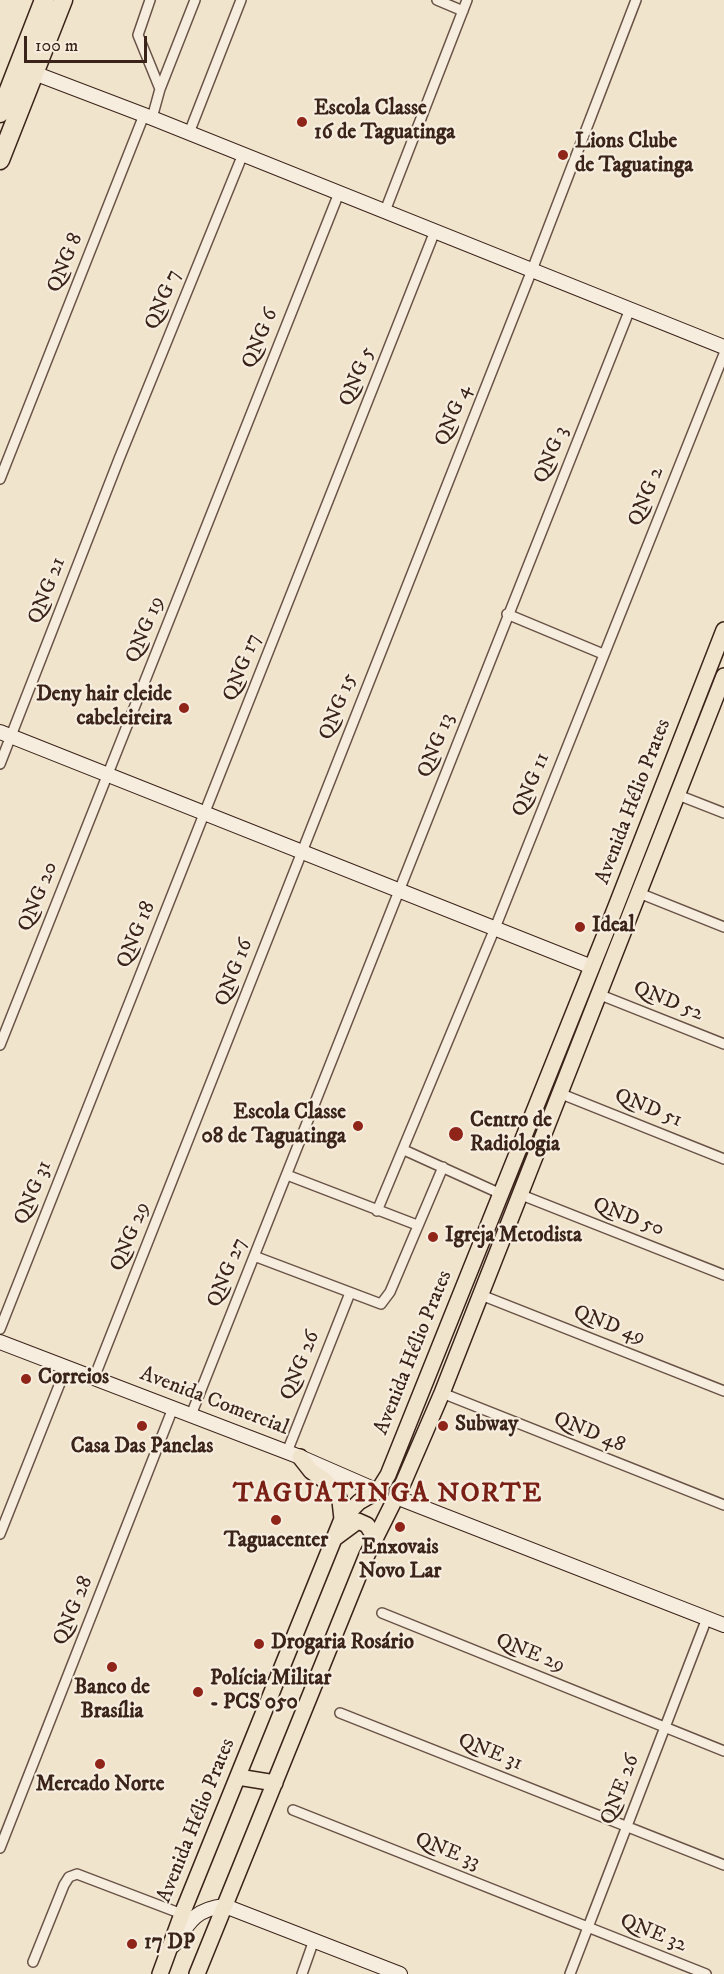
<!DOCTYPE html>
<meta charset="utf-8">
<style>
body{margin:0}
#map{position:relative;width:724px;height:1974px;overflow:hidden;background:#f1e4cc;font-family:"IM FELL DW Pica",serif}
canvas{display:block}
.scale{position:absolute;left:24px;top:36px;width:123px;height:27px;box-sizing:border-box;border:3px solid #3a2319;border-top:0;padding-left:8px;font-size:18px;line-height:21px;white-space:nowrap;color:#3a2319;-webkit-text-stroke:4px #f6edde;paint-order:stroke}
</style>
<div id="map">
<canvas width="724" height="1974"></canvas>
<div class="scale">100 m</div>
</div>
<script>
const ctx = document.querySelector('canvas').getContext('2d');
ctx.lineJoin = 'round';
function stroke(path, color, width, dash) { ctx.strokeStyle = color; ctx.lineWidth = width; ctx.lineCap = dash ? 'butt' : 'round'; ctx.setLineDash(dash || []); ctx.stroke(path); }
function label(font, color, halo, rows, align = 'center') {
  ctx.font = font + ' "IM FELL DW Pica",serif'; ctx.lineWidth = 4.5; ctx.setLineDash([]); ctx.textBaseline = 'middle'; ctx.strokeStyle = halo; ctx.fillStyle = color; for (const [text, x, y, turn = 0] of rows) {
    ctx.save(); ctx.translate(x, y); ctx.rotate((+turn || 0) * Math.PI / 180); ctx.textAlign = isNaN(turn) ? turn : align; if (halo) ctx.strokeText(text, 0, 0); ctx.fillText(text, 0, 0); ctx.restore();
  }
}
const street = new Path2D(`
 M150,0L138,35L160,89
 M437,0L463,11
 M152,118L160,89L195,0
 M189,133L241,0
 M385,211L467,0
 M0,479L144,115
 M507,614L603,654
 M0,764L119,459L243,154
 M678,795L724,813
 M639,893L724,927
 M598,994L724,1044
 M0,1045L339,193
 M559,1093L724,1159
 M404,1150L501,1194
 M287,1175L417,1225
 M519,1194L724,1275
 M377,1211L495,928L724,354
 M254,1256L381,1304L390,1292L443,1167
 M481,1295L724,1391
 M0,1329L435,231
 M94,1378L532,270L636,0
 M442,1393L724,1505
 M191,1415L630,309
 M287,1452L350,1293
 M0,1534L66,1368
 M382,1613L724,1751
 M340,1713L724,1865
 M293,1810L706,1974
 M0,1848L173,1408
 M33,1962L64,1885L69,1877L77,1874L182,1914
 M302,1974L314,1940
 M570,1974L707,1618`);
const secondary = new Path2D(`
 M34,73L152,118L724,347
 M0,732L592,967
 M0,1342L300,1457L378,1491
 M396,1497L724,1625
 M174,1945C189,1922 195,1909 225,1906L400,1974`);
const primary = new Path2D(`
 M300,1457L311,1471L324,1480L337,1492L340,1501L342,1519
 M335,1538L358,1521L367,1525L372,1533
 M238,1777L275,1783
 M160,1974L182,1914L342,1519L359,1502L378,1491L388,1475L606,932L724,630
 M197,1974L367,1555L404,1481L442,1393L724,676`);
const highway = new Path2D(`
 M0,113L44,0
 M0,160L63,0`);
const markers = [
 [302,122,6,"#8f2418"],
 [563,155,6,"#8f2418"],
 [184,708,6,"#8f2418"],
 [580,927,6,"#8f2418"],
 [358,1126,6,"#8f2418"],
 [456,1134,8,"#8f2418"],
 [433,1237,6,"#8f2418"],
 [26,1379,6,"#8f2418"],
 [142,1426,6,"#8f2418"],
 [443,1426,6,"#8f2418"],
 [276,1520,6,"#8f2418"],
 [400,1527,6,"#8f2418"],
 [259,1644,6,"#8f2418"],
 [112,1667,6,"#8f2418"],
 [198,1692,6,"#8f2418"],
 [100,1764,6,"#8f2418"],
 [132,1944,6,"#8f2418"]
];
const poiNames = [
 ["Escola Classe",314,110],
 ["16 de Taguatinga",314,134],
 ["Lions Clube",575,143],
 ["de Taguatinga",575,167],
 ["Deny hair cleide",172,696,"right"],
 ["cabeleireira",172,720,"right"],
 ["Ideal",592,927],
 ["Escola Classe",346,1114,"right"],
 ["08 de Taguatinga",346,1138,"right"],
 ["Centro de",470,1122],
 ["Radiologia",470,1146],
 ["Igreja Metodista",445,1237],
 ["Correios",38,1379],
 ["Subway",455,1426],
 ["Casa Das Panelas",142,1448,"center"],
 ["Taguacenter",276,1542,"center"],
 ["Enxovais",400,1549,"center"],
 ["Novo Lar",400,1573,"center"],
 ["Drogaria Rosário",271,1644],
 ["Polícia Militar",210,1680],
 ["- PCS 050",210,1704],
 ["Banco de",112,1689,"center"],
 ["Brasília",112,1713,"center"],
 ["Mercado Norte",100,1786,"center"],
 ["17 DP",144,1944]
];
const streetNames = [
 ["QNG 8",66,263,-68],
 ["QNG 7",164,300,-68],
 ["QNG 6",261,339,-68],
 ["QNG 5",358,377,-68],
 ["QNG 4",454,416,-68],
 ["QNG 3",552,455,-68],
 ["QNG 2",647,497,-68],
 ["QNG 21",48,591,-69],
 ["QNG 19",146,630,-68],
 ["QNG 17",243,668,-69],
 ["QNG 15",339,707,-69],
 ["QNG 13",437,746,-69],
 ["QNG 11",532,785,-68],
 ["Avenida Hélio Prates",634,802,-69],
 ["QNG 20",39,897,-68],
 ["QNG 18",137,935,-68],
 ["QNG 16",235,973,-69],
 ["QND 52",668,1002,22],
 ["QND 51",648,1109,22],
 ["QNG 31",34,1193,-68],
 ["QND 50",628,1218,21],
 ["QNG 29",131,1237,-68],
 ["QNG 27",228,1273,-68],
 ["QND 49",609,1326,21],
 ["Avenida Hélio Prates",414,1353,-68],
 ["QNG 26",301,1366,-68],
 ["Avenida Comercial",214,1402,21],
 ["QND 48",589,1433,22],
 ["QNG 28",74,1611,-68],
 ["QNE 29",530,1654,22],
 ["QNE 31",490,1753,22],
 ["QNE 26",621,1790,-69],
 ["Avenida Hélio Prates",197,1821,-68],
 ["QNE 33",447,1852,22],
 ["QNE 32",653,1934,22]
];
const districtNames = [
 ["TAGUATINGA NORTE",388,1495]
];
stroke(street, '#685346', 12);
stroke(secondary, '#3a2319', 16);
stroke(primary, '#3a2319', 18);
stroke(highway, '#3a2319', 21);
stroke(street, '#f6edde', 9);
stroke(secondary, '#f6edde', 14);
stroke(primary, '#f1e4cc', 15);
stroke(highway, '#f1e4cc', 18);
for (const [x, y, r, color] of markers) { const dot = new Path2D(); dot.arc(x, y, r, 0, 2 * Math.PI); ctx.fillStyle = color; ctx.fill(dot); stroke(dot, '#f6edde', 2); }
label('bold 21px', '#3a2319', '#f6edde', poiNames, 'left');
label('21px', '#3a2319', '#f6edde', streetNames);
ctx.letterSpacing = '1.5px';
label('bold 27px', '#7a1f14', '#f6edde', districtNames);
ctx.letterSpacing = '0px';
</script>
